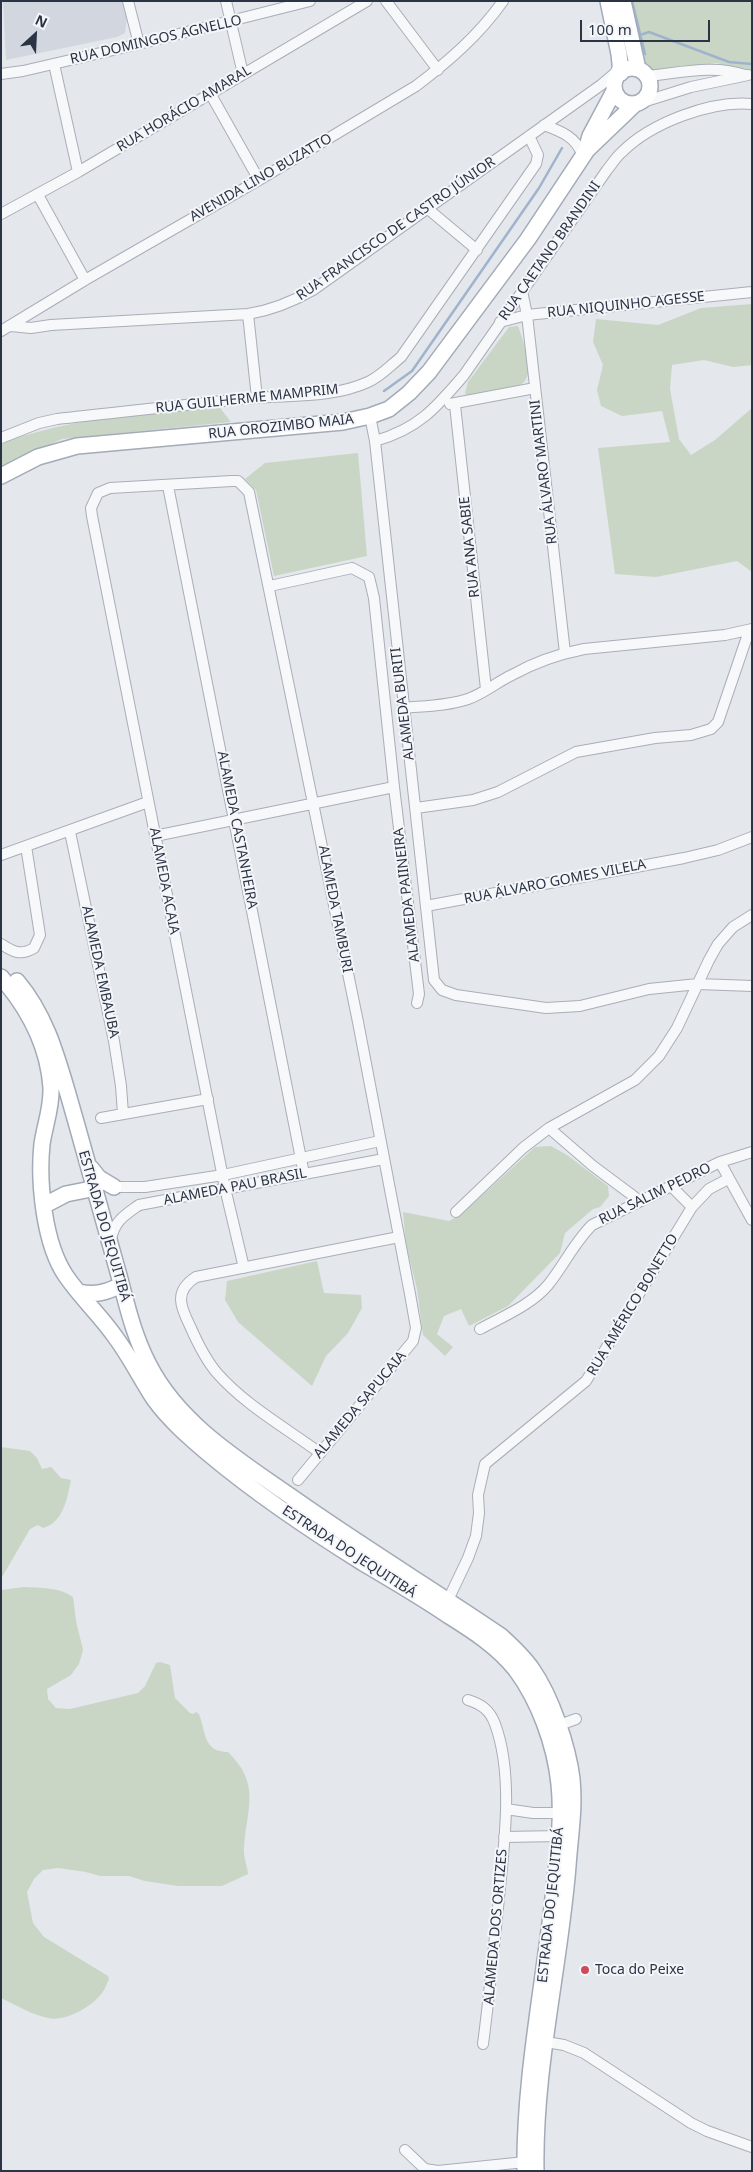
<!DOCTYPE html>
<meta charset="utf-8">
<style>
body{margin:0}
#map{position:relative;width:753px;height:2172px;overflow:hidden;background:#e4e7ec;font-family:"Noto Sans",sans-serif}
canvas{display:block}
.frame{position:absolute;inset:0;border:2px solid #2b3445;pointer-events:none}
.north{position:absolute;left:10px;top:10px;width:50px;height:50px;-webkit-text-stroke:4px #f4f6f9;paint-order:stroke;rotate:25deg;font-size:14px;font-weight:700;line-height:20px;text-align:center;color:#2b3445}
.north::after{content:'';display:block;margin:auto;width:18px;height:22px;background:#2b3445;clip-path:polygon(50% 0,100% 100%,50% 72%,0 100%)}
.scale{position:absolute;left:580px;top:20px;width:130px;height:22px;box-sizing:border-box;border:2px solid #2b3445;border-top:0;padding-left:6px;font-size:15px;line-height:18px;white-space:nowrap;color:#2b3445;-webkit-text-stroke:4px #f4f6f9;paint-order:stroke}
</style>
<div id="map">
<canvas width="753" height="2172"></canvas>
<div class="frame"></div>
<div class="north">N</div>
<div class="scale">100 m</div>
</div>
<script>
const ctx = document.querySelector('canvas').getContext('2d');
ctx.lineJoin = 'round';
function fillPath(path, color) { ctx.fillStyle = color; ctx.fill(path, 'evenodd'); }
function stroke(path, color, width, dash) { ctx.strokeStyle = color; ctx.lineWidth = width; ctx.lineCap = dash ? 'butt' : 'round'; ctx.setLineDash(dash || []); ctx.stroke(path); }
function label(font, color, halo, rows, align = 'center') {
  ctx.font = font + ' "Noto Sans",sans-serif'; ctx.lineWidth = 4; ctx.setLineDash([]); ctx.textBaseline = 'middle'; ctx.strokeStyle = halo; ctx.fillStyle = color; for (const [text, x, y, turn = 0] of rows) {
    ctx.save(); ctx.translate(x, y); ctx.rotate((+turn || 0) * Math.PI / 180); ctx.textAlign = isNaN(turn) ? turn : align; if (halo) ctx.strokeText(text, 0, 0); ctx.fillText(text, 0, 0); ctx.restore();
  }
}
const built = new Path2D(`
 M3,1H123L127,17L125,33L117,37L6,60Z`);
const green = new Path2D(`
 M631,1H752V70L716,63L653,72L646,66Z
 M752,304V365L733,367L704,360L672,365L670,389L679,439L691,455L715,440L752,408V572L737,561L656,577L615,574L598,448L670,442L662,411L622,416L601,406L597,390L603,365L593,342L596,319L658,325L701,308Z
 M518,326C541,390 527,387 469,398L465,393L468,382L509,327Z
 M220,408L231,422L62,439L1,466V445C15,437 30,434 45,430C102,415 161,413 220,408Z
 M358,453L367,556L274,576L256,490L245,479L265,463Z
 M551,1146L567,1155L608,1186L609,1196L600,1207L593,1209L565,1233L560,1253L508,1306L469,1326L461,1309L444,1316L437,1334L453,1347L445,1356L423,1335L417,1289L406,1244L403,1212L449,1221L462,1214L535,1147Z
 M317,1261L324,1293L361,1295L362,1308L348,1333L326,1356L312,1386L238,1322L225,1300L227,1281Z
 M1,1447L30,1451L37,1458L42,1469L51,1467L61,1478L71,1480C67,1498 64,1522 43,1528L38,1525L30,1529L1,1579Z
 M24,1587C41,1588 59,1587 73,1597L76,1621L83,1650L79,1664L71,1675L47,1689L48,1699L56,1708L70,1709L138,1693L145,1686L156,1663L160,1662L170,1665L175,1698L190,1713L193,1714L196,1712L199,1714C206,1732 203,1752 228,1752C261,1784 247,1808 244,1847C243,1855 247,1866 248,1874L222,1886H178L145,1881L129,1876H100L86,1872L58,1868L43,1870L34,1879L27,1892L33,1923L44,1937L108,1976L109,1979C107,1983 105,1989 102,1993C92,2007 65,2022 48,2018C32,2015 16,2005 1,1998V1590Z`);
const stream = new Path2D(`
 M632,1L645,54
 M640,35L649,32L729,62L752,64
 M384,391L412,371L539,188L562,148`);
const street = new Path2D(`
 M128,1L139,44
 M226,1L243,74
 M386,1L438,70
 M54,64L78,172
 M1,74L23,71L139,44L310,1
 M647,76C680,73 714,64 745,75
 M210,93L259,180
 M643,102L691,87L748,75
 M544,125C560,131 577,137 582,155
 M38,195L85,280
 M428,209L477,250
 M1,214L78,172L367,1
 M522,291L527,315L565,653
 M248,314L257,398
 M500,322L527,315L752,292
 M11,326L31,328L51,325L248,314C273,310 292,302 313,290L601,85L615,73L620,64
 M1,331L85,280L259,180L416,86C449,61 479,35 503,1
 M450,404L535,388
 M455,405L486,689
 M370,416L375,441C394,621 415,800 434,980L442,990L456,995L546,1008L580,1006L649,989L698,984L752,986
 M1,438L39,423L57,419C123,412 189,404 255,398C291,395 333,398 368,382C380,377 390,366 401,357L536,164L538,155L529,136
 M375,441C418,429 436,408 464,375L607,170C612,164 616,157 622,152C651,123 711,100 752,104
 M168,486L304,1174
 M270,586L352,568L369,577L374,598L394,787L419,994L417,1003
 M403,708C424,706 447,706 468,699C483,694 497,682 512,675C535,662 559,654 584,649L725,635L752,629
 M416,808L473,800L498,792L576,752L655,738L691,735L711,729L718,722L749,631
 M70,832L114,1041L121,1086L123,1114
 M155,836L394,787
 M1,855L148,802
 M426,906L684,858L718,850L752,837
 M1,944C13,952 21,956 34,948L40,935L26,846
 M101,1118L208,1099
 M549,1128L593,1166L640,1201
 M720,1162L752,1220
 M671,1186L692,1207
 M109,1187H145L223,1175L380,1141
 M456,1212L523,1148L549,1128L635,1080L659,1056L677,1028L709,960L718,944L733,927L752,915
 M111,1240C114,1221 125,1215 139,1205L384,1159
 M244,1268L225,1188L92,516L91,508L98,493L110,488L232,481H238L249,492L358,1022L410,1294L416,1328L413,1341L298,1480
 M480,1329C504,1316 531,1305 548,1285C564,1265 574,1243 592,1225L720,1162L752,1152
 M320,1453C286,1428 245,1405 217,1373C205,1359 197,1342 190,1326C180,1306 174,1291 196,1277L399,1237
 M448,1600L468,1558L476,1536L479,1513L478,1495L485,1464L586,1381L692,1207L709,1189L728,1179
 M468,1700C481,1704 490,1710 495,1724C515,1778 503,1852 498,1908C493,1954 489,1999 483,2044
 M557,1726L576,1719
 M506,1809L533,1813H561
 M504,1837L560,1836
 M546,2042L564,2045L584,2053L691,2123L707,2131L752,2147
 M405,2150L425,2169L438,2171L525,2162`);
const primary = new Path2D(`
 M608,1L619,54L621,73
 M623,1L638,69
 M614 86a18 18 0 1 1 36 0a18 18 0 1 1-36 0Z
 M588,143L590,136L614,91
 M1,476L38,457L77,446L343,422L370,416L389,409L409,393L429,372L528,239L587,150L635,104
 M1,977C28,1008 48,1046 51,1087C52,1107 45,1124 42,1144C38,1182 44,1244 66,1276C81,1298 101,1316 116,1338C130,1357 141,1379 154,1399C169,1420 190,1438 210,1455C258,1495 310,1530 363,1563C392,1580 421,1597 449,1616C473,1631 498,1647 516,1670C539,1701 555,1745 559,1784C563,1822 557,1860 553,1898C543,1989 524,2080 525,2171
 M17,981C45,1014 56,1053 68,1094C85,1153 101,1212 118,1272C127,1305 133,1334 149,1365C179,1424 240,1461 293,1498C361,1546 432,1589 501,1636C512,1646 523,1656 532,1669C551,1696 568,1746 572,1779C575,1809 570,1836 568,1866C560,1967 534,2068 536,2171
 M91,1168L99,1178L114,1187
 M45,1205L66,1194L96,1188
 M79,1292C95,1296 107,1292 121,1285`);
const markers = [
 [585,1970,5,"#d1495b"]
];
const streetNames = [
 ["RUA DOMINGOS AGNELLO",156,40,-13],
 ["RUA HORÁCIO AMARAL",184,109,-31],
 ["AVENIDA LINO BUZATTO",261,178,-30],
 ["RUA FRANCISCO DE CASTRO JÚNIOR",396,229,-35],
 ["RUA CAETANO BRANDINI",550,251,-55],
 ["RUA NIQUINHO AGESSE",626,305,-6],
 ["RUA GUILHERME MAMPRIM",247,399,-6],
 ["RUA OROZIMBO MAIA",281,427,-6],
 ["RUA ÁLVARO MARTINI",544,472,-97],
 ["RUA ANA SABIE",470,547,-96],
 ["ALAMEDA BURITI",403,704,-97],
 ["ALAMEDA CASTANHEIRA",237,830,79],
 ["ALAMEDA ACAIA",164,881,79],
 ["RUA ÁLVARO GOMES VILELA",555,882,-11],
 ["ALAMEDA PAIINEIRA",407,895,-97],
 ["ALAMEDA TAMBURI",335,909,79],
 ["ALAMEDA EMBAUBA",100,972,78],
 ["ALAMEDA PAU BRASIL",235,1187,-11],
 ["RUA SALIM PEDRO",655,1194,-26],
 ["ESTRADA DO JEQUITIBÁ",104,1226,74],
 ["RUA AMÉRICO BONETTO",633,1305,-59],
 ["ALAMEDA SAPUCAIA",360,1405,-50],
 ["ESTRADA DO JEQUITIBÁ",349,1552,33],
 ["ESTRADA DO JEQUITIBÁ",551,1905,-84],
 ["ALAMEDA DOS ORTIZES",496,1927,-85]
];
const poiNames = [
 ["Toca do Peixe",595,1970]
];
fillPath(built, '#d2d6de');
fillPath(green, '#c9d6c5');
stroke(stream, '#9fb4cc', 2.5);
stroke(street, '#a9aeb7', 12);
stroke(primary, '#a3abb8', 18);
stroke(street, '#f7f8fa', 10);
stroke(primary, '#fff', 15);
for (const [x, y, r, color] of markers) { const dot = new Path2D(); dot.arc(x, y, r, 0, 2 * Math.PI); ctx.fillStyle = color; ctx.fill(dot); stroke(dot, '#f4f6f9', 2); }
label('14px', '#2b3445', '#f4f6f9', streetNames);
label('14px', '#2b3445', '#f4f6f9', poiNames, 'left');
</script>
